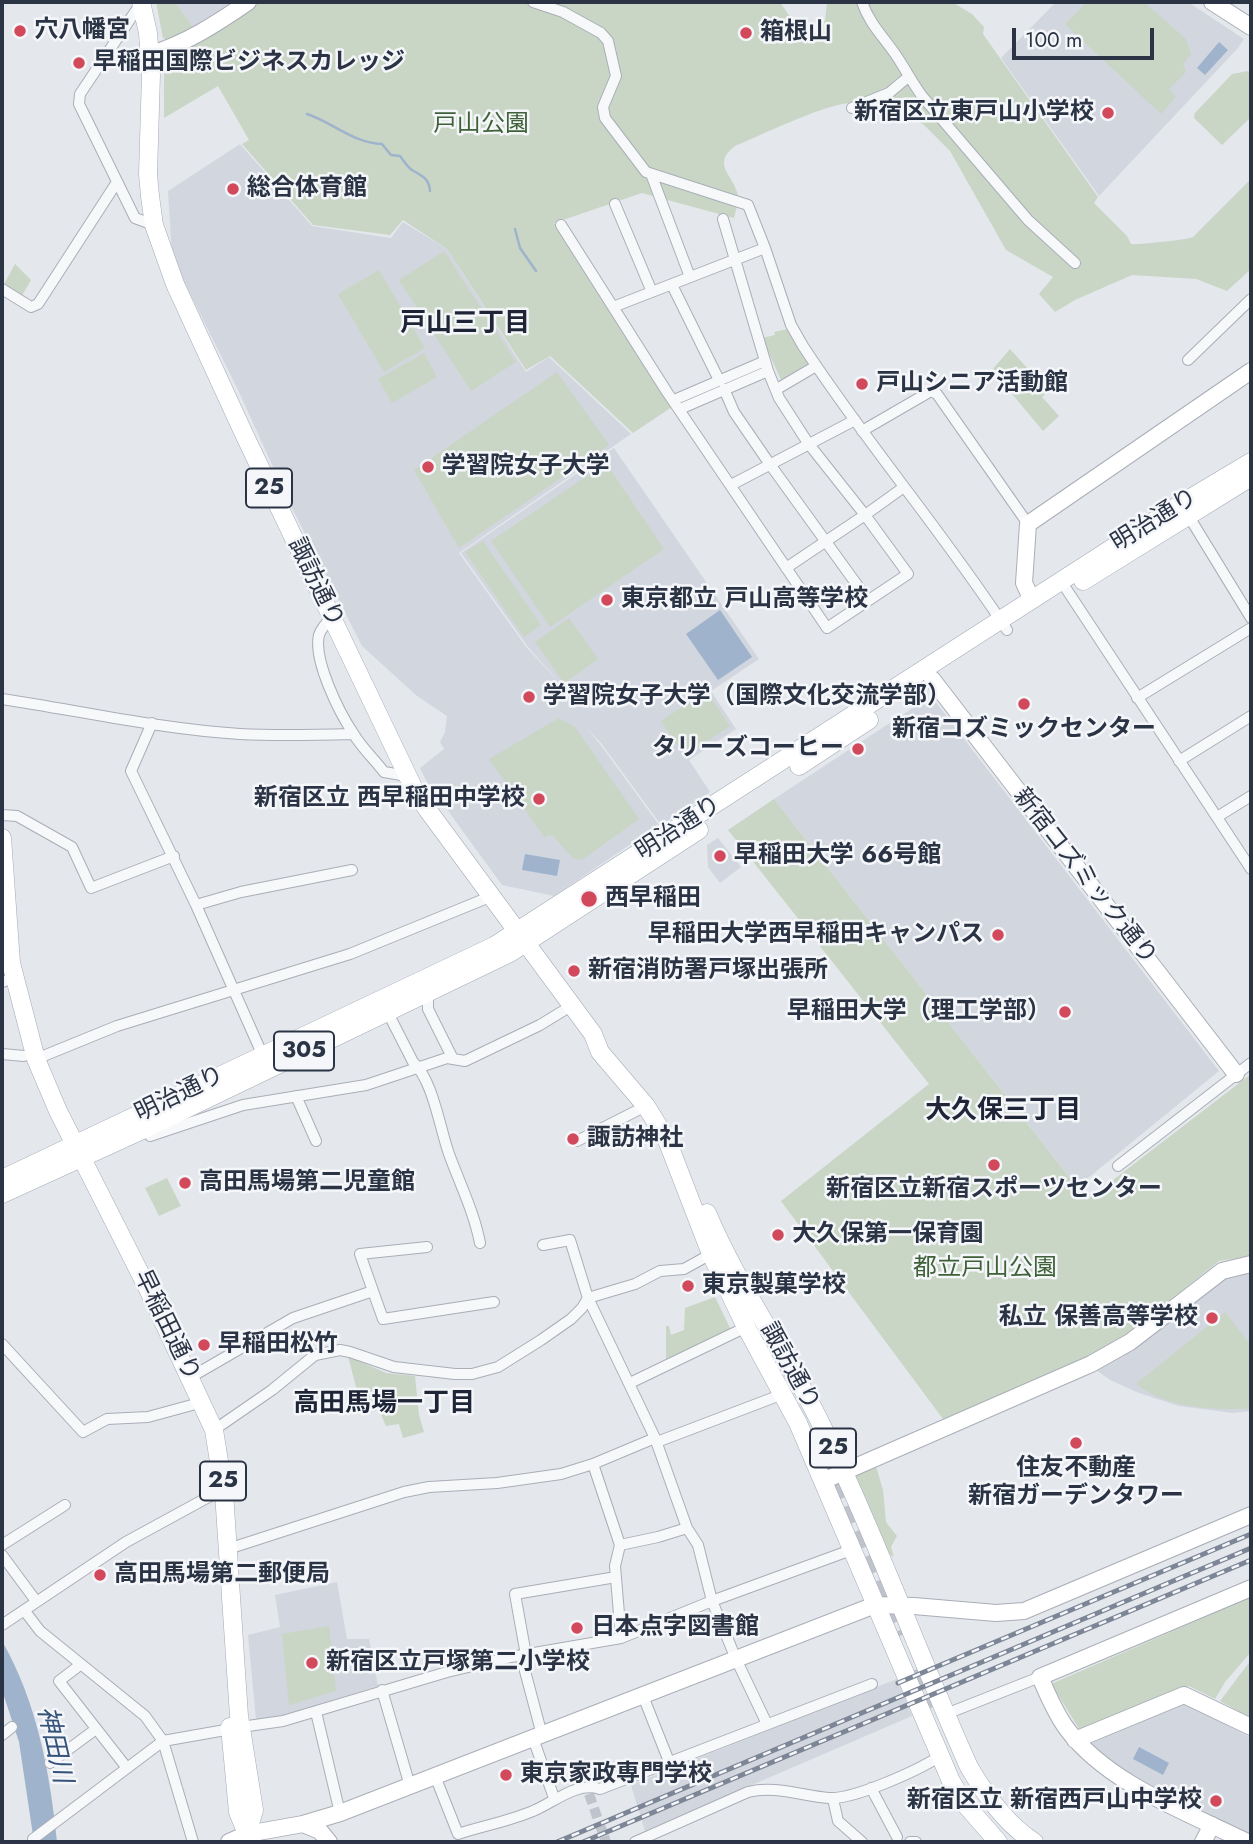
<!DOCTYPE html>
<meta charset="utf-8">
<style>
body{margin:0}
#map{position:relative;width:1253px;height:1844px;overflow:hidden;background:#e4e7ec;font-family:Jost,sans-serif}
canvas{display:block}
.frame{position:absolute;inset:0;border:4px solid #2b3445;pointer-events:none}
.scale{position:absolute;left:1012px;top:28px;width:142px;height:32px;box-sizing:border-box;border:4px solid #2b3445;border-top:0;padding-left:9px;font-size:21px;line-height:24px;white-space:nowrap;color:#2b3445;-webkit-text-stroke:5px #f4f6f9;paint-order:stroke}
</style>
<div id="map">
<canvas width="1253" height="1844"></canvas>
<div class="frame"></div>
<div class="scale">100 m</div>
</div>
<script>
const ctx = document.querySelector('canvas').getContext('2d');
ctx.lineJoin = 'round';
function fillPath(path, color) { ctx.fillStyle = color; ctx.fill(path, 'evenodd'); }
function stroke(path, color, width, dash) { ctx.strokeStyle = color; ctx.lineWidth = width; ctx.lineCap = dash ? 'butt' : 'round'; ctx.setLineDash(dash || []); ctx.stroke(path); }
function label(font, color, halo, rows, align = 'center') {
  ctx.font = font + ' Jost,"Noto Sans JP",sans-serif'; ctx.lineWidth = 5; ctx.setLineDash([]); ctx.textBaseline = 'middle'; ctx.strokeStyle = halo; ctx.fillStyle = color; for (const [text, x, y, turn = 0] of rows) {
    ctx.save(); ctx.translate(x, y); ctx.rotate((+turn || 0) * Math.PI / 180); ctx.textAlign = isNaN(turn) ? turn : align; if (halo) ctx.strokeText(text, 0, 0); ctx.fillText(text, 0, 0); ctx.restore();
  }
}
const built = new Path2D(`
 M175,2H235L193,27Z
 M1056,2H1188L1244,39L1238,48L1099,196L1001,58Z
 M240,144L312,226L391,238L403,222L447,249L526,372L549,357L631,434L459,553L527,648L562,685L528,647L461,553L614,448L759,659L711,691L736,729L689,760L710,792L661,825L601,743L585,726L600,744L659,825L554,896L502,885L427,782L420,768L444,749L440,742L445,732L447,716L417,696L362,646L288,500L239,392L172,257L168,191Z
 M931,696L1219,1071L1077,1187L774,799Z
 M718,838L741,867L720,883L708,867L707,845Z
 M1251,1268V1411L1233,1413L1179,1406L1139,1393L1110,1380L1096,1370L1116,1360L1228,1276Z
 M337,1582L347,1639H369L378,1686L285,1715L256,1720L248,1635L280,1627L275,1595Z
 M897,1679L912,1716L645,1831L631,1785Z
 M1184,1702L1251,1738V1837L1111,1765L1090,1744L1145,1717Z`);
const green = new Path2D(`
 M156,2H175L193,27L169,40L163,38Z
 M260,2H780L796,26L805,33L825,21L827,2H952L972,14L984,27L983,34L1098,197L1094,203L1127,236L1131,244C1135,245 1188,240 1193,237L1251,179V269L1227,291L1196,279L1132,275L1075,300L1055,312L1039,294L1053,277L1006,250L950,151L924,125L896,105L881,111L877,116C870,111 863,103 853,103C831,101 759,136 735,146C710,165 735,176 738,196C739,202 735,212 734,218L642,193L554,223L672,407L633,433L550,356L526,370L447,249L403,220L390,235L313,225L242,144L249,140L218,86L164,118V62Z
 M1087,2H1144L1186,39L1191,54L1183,64L1186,72L1169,89L1176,97L1161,114L1065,24Z
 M1248,71L1251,74V117L1222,145L1194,118L1195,113L1232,74Z
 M444,251L516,362L471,391L399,280Z
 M15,264L31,280L20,299L2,288Z
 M379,270L425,348L384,372L338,294Z
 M788,329L808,364L781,380L762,338L775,335L774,332Z
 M1010,349L1048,391L1042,397L1059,416L1043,431L992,370Z
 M424,353L437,377L392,403L378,379Z
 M557,372L609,445L459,548L414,470Z
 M606,463L664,549L550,627L491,541Z
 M483,541L541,625L524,637L465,552Z
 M569,618L598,659L564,683L535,642Z
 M706,691L730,726L685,756L661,721Z
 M559,718L575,727L639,819L582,860L573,858L553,836L549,835L545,838L489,759Z
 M774,799L1087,1200L1251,1074V1256L1219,1261L1117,1343L1018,1390L943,1419L781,1201L929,1084L728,830Z
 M167,1178L181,1206L159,1216L145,1188Z
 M715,1297L730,1328L728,1332L666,1363V1326H669L671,1335L684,1330L685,1308Z
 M1225,1312L1251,1345V1408C1215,1411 1166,1408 1136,1384Z
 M348,1356L386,1373L415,1376L419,1415L424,1432L403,1438L399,1424L386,1426L379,1410L363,1414Z
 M876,1466L883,1490L886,1522L897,1536L891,1547L894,1557L886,1552L854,1475Z
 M1251,1597V1652L1225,1682L1215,1699L1189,1686L1080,1730L1051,1684Z
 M329,1626L336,1691L289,1705L282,1634Z
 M1251,1660V1718L1220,1701Z`);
const water = new Path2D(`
 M1219,42L1228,50L1205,75L1197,68Z
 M720,610L752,657L718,680L686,634Z
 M525,854L560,860L557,876L522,870Z
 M2,1641C37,1702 50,1772 57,1842H34L19,1742L2,1690Z
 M1139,1747L1169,1763L1163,1775L1133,1759Z`);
const stream = new Path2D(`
 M307,114C332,122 353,143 382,144L391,155L400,156C404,161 407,167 412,170C422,176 429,178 430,191
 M515,229L520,248L536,271`);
const streetTunnel = new Path2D(`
 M589,1794L606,1842`);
const primaryTunnel = new Path2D(`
 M824,1457L900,1636
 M915,1670L931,1708`);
const street = new Path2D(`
 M533,2L563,12L601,33L608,41L616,76L603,107L605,118L646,172L748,205L765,248L791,325L803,346C867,444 943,532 1007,630
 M862,2C870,26 888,41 901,63C908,74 914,85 922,96L1028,220L1075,263
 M141,3L80,94L79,104L135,218L154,225
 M852,108L889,93L908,77
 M651,174L690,277
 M615,204L652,292
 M723,219L768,371
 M561,225L667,392L827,628L908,574L865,515L904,487
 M672,285L719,380
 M2,289L31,307L38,304L117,182
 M613,307L765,248
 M1188,360L1251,299
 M724,389L734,412L769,463L868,600
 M777,389L816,366
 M674,400L765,361
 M680,409L768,371L779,398L808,443L865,515L786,568
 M862,431L931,391L937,394L1028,524
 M731,485L855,420
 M1188,515L1251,618
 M1061,581L1251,869
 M332,617C327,622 321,629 319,635C313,660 339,712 353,733C361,747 374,759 384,772L407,776
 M1137,698L1251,628
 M2,699C81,711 161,729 240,734C278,736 315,735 353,734
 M152,723L131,771L196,905
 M1179,761L1251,716
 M2,815L17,816L72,847L91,888L174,856
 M1217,817L1251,796
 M2,982L5,981
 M428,993V1009L453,1059
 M387,1011L413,1062C433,1080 440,1129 449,1154C460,1184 474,1212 480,1243
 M2,1054L24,1056
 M263,1056L196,905L241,892L352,870
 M36,1059L117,1026L350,954L492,896
 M296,1096L316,1141
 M150,1136L243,1105L366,1085L447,1058L465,1061L540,1025L571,1006
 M577,1141L646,1106
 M1118,1166L1251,1063
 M543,1245L570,1240L588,1298L655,1438L687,1528L698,1545L712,1601L736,1659L767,1724
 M373,1291L383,1319L494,1302
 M2,1344L83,1432L107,1419L148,1417L192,1405
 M191,1377L293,1318L373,1291L360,1254L427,1247
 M630,1383L738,1331L745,1325
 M214,1430L272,1390L315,1355L340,1350L350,1352L394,1367L455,1374H472L498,1367L541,1340L571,1319L582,1308L588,1298L635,1284L660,1271L684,1269L711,1254
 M657,1442L783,1394
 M593,1464L620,1545L615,1566L621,1638
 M2,1545L65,1505
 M620,1545L658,1537L687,1528
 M228,1549L404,1492L429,1487L497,1483L561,1474L593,1464L655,1438
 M2,1555L36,1601
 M24,1610L40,1631L145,1716L163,1741L193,1842
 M2,1625L126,1542L214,1494L224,1493
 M526,1655L515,1594L616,1577
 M521,1656L542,1735
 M80,1665L59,1681L127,1768
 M382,1690L410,1786
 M643,1696L670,1764
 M316,1712L340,1813
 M946,1714L1040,1677
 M241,1727L283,1721L447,1672L511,1657L621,1638L712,1601L851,1550
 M2,1735L12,1727
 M533,1738L554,1798
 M50,1763L96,1729
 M435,1776L458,1834C482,1826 510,1821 533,1811C553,1803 577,1781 600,1789L872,1684
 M871,1788L897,1837
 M833,1799L838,1821L862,1842
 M33,1839L163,1741L231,1729
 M635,1842L748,1792C775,1785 802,1796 829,1798C853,1800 919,1770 940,1756
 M910,1842H916`);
const secondary = new Path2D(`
 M1212,2L1251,27
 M150,54C184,45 219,22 248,2
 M1032,600L1024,583L1028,524L1251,371
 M932,679L1236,1074
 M823,1481L1091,1364L1130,1342L1222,1271L1251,1264
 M1075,1740L1184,1695L1251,1727
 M303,1824L320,1831L329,1842
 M229,1842L247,1834L303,1824L340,1813L875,1605L914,1606L996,1613L1024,1611L1251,1515
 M1203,1842L1212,1825
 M1247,1842C1187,1812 1108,1784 1067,1729C1055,1713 1048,1695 1040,1677L1251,1588`);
const primary = new Path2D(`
 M141,2L148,33L151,74L148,174L150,196L154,225L175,284L244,434L413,787L427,809L593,1034L600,1052L646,1106L667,1140L711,1254L745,1325L798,1423L951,1781L964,1803L998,1842
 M1083,581L1251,477
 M799,766L869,720
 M2,838L11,963L36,1059L58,1111L148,1289L214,1430L224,1493L239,1716L254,1810L247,1834
 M2,1179L494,946L1179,505L1251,462
 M2,1194L140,1131L510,953L699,830
 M707,1213C738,1287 786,1352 821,1424C876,1536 918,1654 969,1767C986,1796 1006,1824 1034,1842
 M230,1727L238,1812L248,1836`);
const rail = new Path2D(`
 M898,1683L1251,1534
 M557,1842L1251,1548
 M583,1842L1251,1560`);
const markers = [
 [20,31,7,"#d1495b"],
 [746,33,7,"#d1495b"],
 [79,63,7,"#d1495b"],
 [1108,113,7,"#d1495b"],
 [233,189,7,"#d1495b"],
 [862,384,7,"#d1495b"],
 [428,467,7,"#d1495b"],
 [607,600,7,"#d1495b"],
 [529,697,7,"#d1495b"],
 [1024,704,7,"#d1495b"],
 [858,749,7,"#d1495b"],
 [539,799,7,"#d1495b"],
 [720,856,7,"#d1495b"],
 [589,899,9,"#d1495b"],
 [998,935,7,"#d1495b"],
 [574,971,7,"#d1495b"],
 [1065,1012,7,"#d1495b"],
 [573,1139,7,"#d1495b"],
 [994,1165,7,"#d1495b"],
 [185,1183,7,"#d1495b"],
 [778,1235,7,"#d1495b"],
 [688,1286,7,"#d1495b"],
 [1212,1318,7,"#d1495b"],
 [204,1345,7,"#d1495b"],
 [1076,1443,7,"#d1495b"],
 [100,1575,7,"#d1495b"],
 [577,1628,7,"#d1495b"],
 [312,1663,7,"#d1495b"],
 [506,1775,7,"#d1495b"],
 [1216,1801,7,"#d1495b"]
];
const shields = [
 [269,488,46],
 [304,1051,60],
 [833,1448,46],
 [223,1481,46]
];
const shieldNames = [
 ["25",269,488],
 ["305",304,1051],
 ["25",833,1448],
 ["25",223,1481]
];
const poiNames = [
 ["穴八幡宮",34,31],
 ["箱根山",760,33],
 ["早稲田国際ビジネスカレッジ",93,63],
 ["新宿区立東戸山小学校",1094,113,"right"],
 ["総合体育館",247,189],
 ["戸山シニア活動館",876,384],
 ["学習院女子大学",442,467],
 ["東京都立 戸山高等学校",621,600],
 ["学習院女子大学（国際文化交流学部）",543,697],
 ["新宿コズミックセンター",1024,730,"center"],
 ["タリーズコーヒー",844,749,"right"],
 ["新宿区立 西早稲田中学校",525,799,"right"],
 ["早稲田大学 66号館",734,856],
 ["西早稲田",605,899],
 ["早稲田大学西早稲田キャンパス",984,935,"right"],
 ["新宿消防署戸塚出張所",588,971],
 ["早稲田大学（理工学部）",1051,1012,"right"],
 ["諏訪神社",587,1139],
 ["高田馬場第二児童館",199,1183],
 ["新宿区立新宿スポーツセンター",994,1190,"center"],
 ["大久保第一保育園",792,1235],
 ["東京製菓学校",702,1286],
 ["私立 保善高等学校",1198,1318,"right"],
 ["早稲田松竹",218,1345],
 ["住友不動産",1076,1469,"center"],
 ["新宿ガーデンタワー",1076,1497,"center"],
 ["高田馬場第二郵便局",114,1575],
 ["日本点字図書館",591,1628],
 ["新宿区立戸塚第二小学校",326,1663],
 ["東京家政専門学校",520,1775],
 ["新宿区立 新宿西戸山中学校",1202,1801,"right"]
];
const parkNames = [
 ["戸山公園",481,125],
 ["都立戸山公園",985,1269]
];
const streetNames = [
 ["明治通り",1155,521,-32],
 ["諏訪通り",315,583,64],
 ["明治通り",679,829,-33],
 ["新宿コズミック通り",1084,877,52],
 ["明治通り",180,1095,-26],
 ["早稲田通り",166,1326,64],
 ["諏訪通り",789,1367,61]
];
const neighbourhoodNames = [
 ["戸山三丁目",465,325],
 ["大久保三丁目",1003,1112],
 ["高田馬場一丁目",384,1405]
];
const waterNames = [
 ["神田川",53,1745,77]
];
fillPath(built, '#d2d6de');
fillPath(green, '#c9d6c5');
fillPath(water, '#9fb4cc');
stroke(stream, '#9fb4cc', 2.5);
stroke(streetTunnel, '#bfc3cb', 10, [10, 5]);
stroke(primaryTunnel, '#bfc3cb', 18, [18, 9]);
stroke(street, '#a9aeb7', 12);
stroke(secondary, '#a9aeb7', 18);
stroke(primary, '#a3abb8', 19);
stroke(street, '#f7f8fa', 10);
stroke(secondary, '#fff', 16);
stroke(primary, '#fff', 18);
stroke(rail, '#7d8696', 5);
stroke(rail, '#f4f6f9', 2.5, [8]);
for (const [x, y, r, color] of markers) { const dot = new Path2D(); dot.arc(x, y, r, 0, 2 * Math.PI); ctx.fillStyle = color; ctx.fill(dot); stroke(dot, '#f4f6f9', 2.5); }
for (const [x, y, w] of shields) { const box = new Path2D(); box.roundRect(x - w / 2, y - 19.5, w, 39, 5); ctx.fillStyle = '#f4f6f9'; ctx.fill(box); stroke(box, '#2b3445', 2); }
label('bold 23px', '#2b3445', null, shieldNames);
label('bold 24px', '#2b3445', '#f4f6f9', poiNames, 'left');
label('24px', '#3f6138', '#f4f6f9', parkNames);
label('24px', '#2b3445', '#f4f6f9', streetNames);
label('bold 26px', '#1d2536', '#f4f6f9', neighbourhoodNames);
label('italic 26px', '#34527a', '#f4f6f9', waterNames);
</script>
